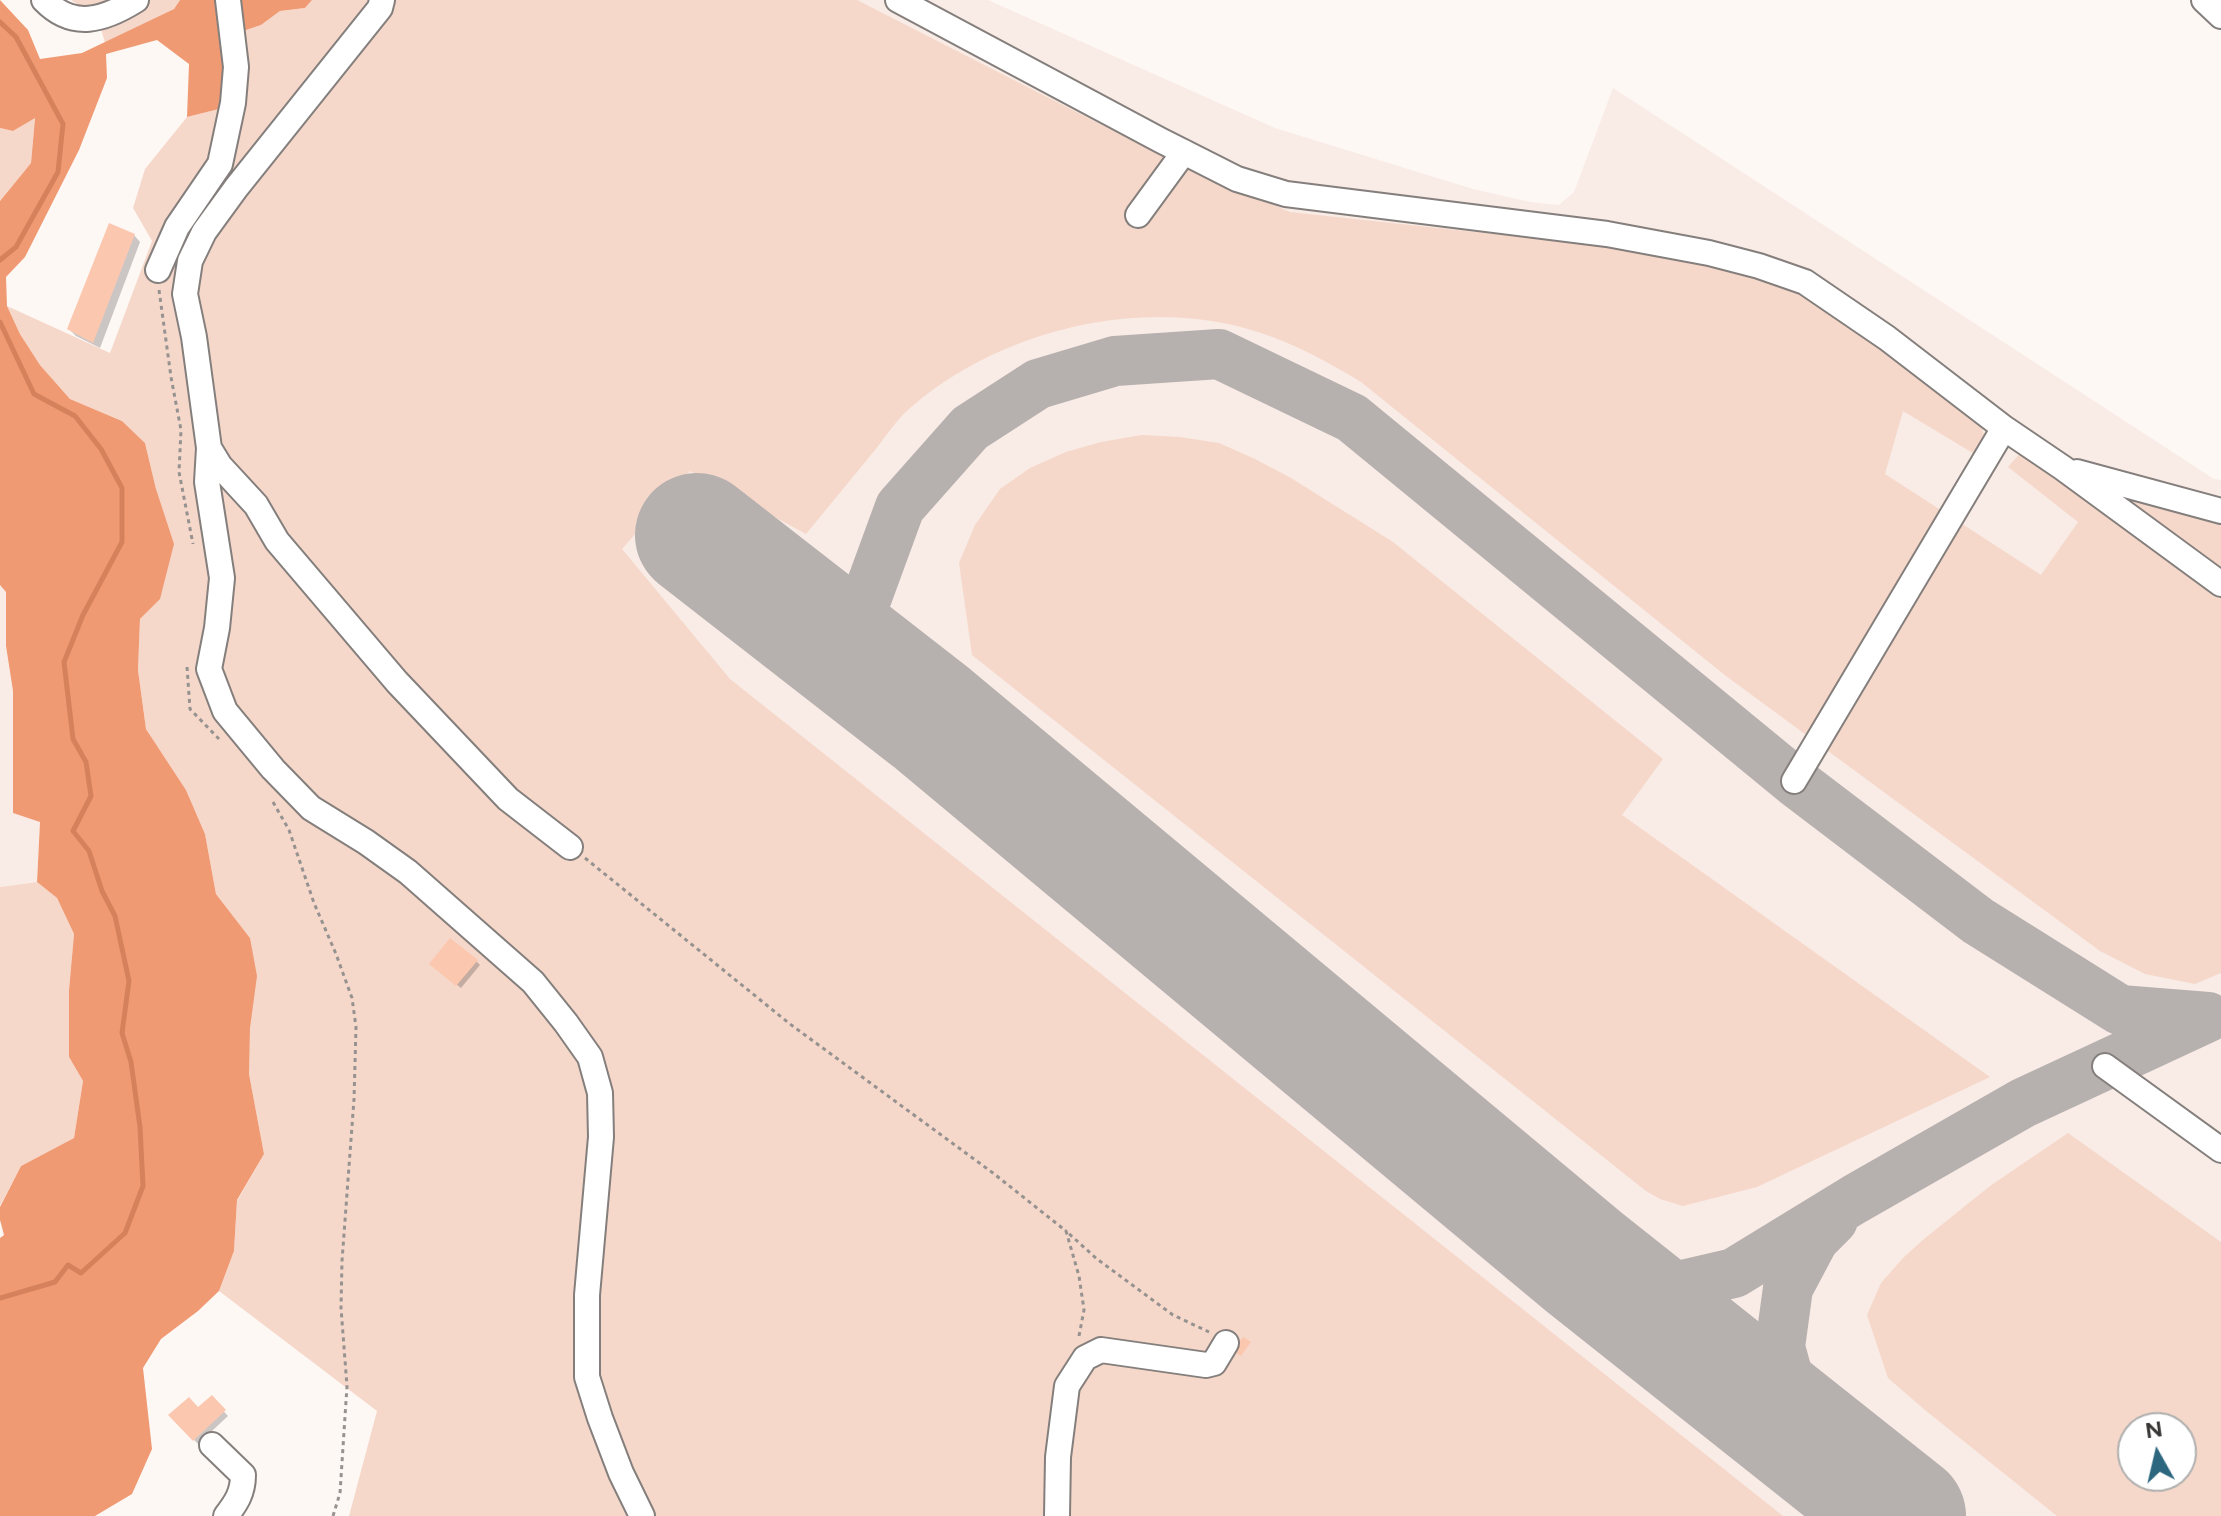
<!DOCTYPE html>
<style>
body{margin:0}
#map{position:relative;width:2221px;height:1516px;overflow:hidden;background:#fef8f5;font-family:Figtree,sans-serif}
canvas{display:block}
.north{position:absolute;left:2117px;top:1412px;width:80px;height:80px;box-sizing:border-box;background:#fff;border:2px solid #afafae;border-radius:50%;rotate:352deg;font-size:22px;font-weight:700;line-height:32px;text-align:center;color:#383635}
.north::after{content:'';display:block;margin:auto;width:28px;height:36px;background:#2c677f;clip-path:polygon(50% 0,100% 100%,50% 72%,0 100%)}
</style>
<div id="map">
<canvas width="2221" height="1516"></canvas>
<div class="north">N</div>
</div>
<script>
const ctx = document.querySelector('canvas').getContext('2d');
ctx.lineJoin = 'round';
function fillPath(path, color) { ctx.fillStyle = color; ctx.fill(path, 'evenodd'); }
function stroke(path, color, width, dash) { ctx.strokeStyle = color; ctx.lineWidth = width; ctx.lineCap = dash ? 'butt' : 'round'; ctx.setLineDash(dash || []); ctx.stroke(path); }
const built = new Path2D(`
 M348,0H988L1275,128L1473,189L1530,202L1559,205L1574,192L1613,88L2214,479L2221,480V1516H624ZM2133,1428H2181V1476H2133Z
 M0,585L6,592V646L13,691V813L40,822L37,882L0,887Z`);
const green = new Path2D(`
 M71,0H180L174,9L105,43L95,8L78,5Z
 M312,0H857L1151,150L1290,212L1642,250L1759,273L1816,300L1974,411L1987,441L1976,455L1903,411L1885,474L2041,575L2078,522L2008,467L2022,451L2221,506V973L2195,984L2145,974L2100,951L1726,676L1361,382C1328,362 1295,344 1258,332C1143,295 1001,329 910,408C897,419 886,436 875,450C852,478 829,506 806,534L690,471L622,549L730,679L1783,1516H349L377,1411L219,1291L234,1251L237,1201L264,1154L249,1074L250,938L216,894L205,834L186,790L146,729L138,670L140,619L160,598L156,489L145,443L122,421L70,399L40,365L20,334L7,306L110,353L152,241L133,208L145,169L187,117L227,107L240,32L261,25L280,11L305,8Z
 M35,117L31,163L0,201V128L13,131Z
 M1142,435L1180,437L1219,443L1255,459L1291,478L1393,542L1663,759L1622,815L1990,1077L1757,1187L1683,1206L1660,1199L1646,1191L972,655L959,563L975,525L1000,489L1030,468L1066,452L1101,442Z
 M37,882L57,898L74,934L69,990V1057L83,1081L74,1138L21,1166L0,1206V887Z
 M2068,1133L2221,1242V1516H2057L1925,1410L1888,1378L1867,1315L1881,1283L1903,1258L1924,1239L1990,1186ZM2133,1428H2181V1476H2133Z`);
const forest = new Path2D(`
 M0,0L28,30L40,59L82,53L174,9L180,0H221L227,107L187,117L189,64L157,40L106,54L107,78L79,150L25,257L6,277L7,306L20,334L40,365L70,399L122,421L145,443L156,489L174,544L160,599L140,619L138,670L146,729L186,790L205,834L216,894L250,938L257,976L250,1028L249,1074L264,1154L237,1200L234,1251L219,1291L198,1311L161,1339L143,1368L152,1449L132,1494L95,1516H0V1238L4,1235L0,1220V1207L21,1166L74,1138L83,1081L69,1057V990L74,934L57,898L37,882L40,822L13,813V691L6,646V592L0,585V201L31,163L35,118L13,131L0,128Z
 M236,0H312L305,8L280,11L261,25L240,32Z`);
const shadow = new Path2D(`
 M134,235L140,242L100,348L76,336L69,329Z
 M476,961L480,965L461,988L435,967Z
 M211,1398L228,1416L198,1444L171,1416L198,1410Z`);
const stream = new Path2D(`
 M0,22L16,37L63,124L58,172L16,247L0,260
 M0,322L34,394L75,416L101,449L122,488V542L83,615L64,662L73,739L86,762L91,796L73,831L89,851L102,891L115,916L129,981L122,1033L131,1062L140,1127L143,1186L125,1233L81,1273L68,1265L55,1282L0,1298`);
const taxiway = new Path2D(`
 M932,718L880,653L863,608L900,507L970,428L1038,384L1115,361L1219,354L1352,418L1794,781L1978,921L2120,1010L2208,1017
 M1833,1220L1814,1239L1788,1288L1780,1347L1797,1409L1842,1467
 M1584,1262L1642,1283L1678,1286L1734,1273L1855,1199L2023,1103L2208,1017`);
const runway = new Path2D(`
 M697,535L932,718L1584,1262L1904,1516`);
const building = new Path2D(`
 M109,223L135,234L93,343L67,329Z
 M450,938L478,960L456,986L429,964Z
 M1243,1337L1251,1342L1241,1356L1233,1351Z
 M212,1395L226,1410L193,1441L168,1415L189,1397L198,1407Z`);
const path = new Path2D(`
 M159,290L171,377L181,430L179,472L193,544
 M187,667L190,709L219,739
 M273,802L289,830L314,903L336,954L352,998L356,1027L354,1099L342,1261L341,1308L347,1386L340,1493L333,1516
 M585,858L790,1024L993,1173L1066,1231
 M1079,1336L1084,1310L1079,1276L1066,1231L1097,1259L1173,1315L1209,1332`);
const minor = new Path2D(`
 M44,0C73,30 104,20 136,0
 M382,0L380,8L236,188L204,232L190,261L185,294L194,337L209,448L207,482L222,578L217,628L209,669L225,711L273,769L311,808L366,842L408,872L533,982L566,1023L590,1057L600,1093L601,1137L587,1295V1377L600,1418L621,1473L642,1516
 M898,0L1160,140L1237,179L1286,194L1607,234L1709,253L1759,266L1805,282L1887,338L2004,428L2063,468L2221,584
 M2204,0L2221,16
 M1138,215L1184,152
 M158,270L177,227L220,164L233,103L236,67L228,0
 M209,448L220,466L256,505L277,541L397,682L508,799L570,847
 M2077,472L2221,511
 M1794,781L2004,428
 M2105,1066L2221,1150
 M212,1445L243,1475C243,1493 236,1503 226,1516
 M1057,1516L1058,1457L1067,1386L1085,1358L1101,1350L1206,1365L1214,1363L1226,1343`);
fillPath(built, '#f9ebe5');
fillPath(green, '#f6d8cb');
fillPath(forest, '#ef9a73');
fillPath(shadow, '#0003');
stroke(stream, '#d5825c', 5);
stroke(taxiway, '#b6b0ae', 50);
stroke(runway, '#b6b0ae', 124);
fillPath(building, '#fcc7af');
stroke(minor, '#847f7c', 28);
stroke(path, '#969290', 3, [4, 4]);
stroke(minor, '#fff', 24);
</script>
